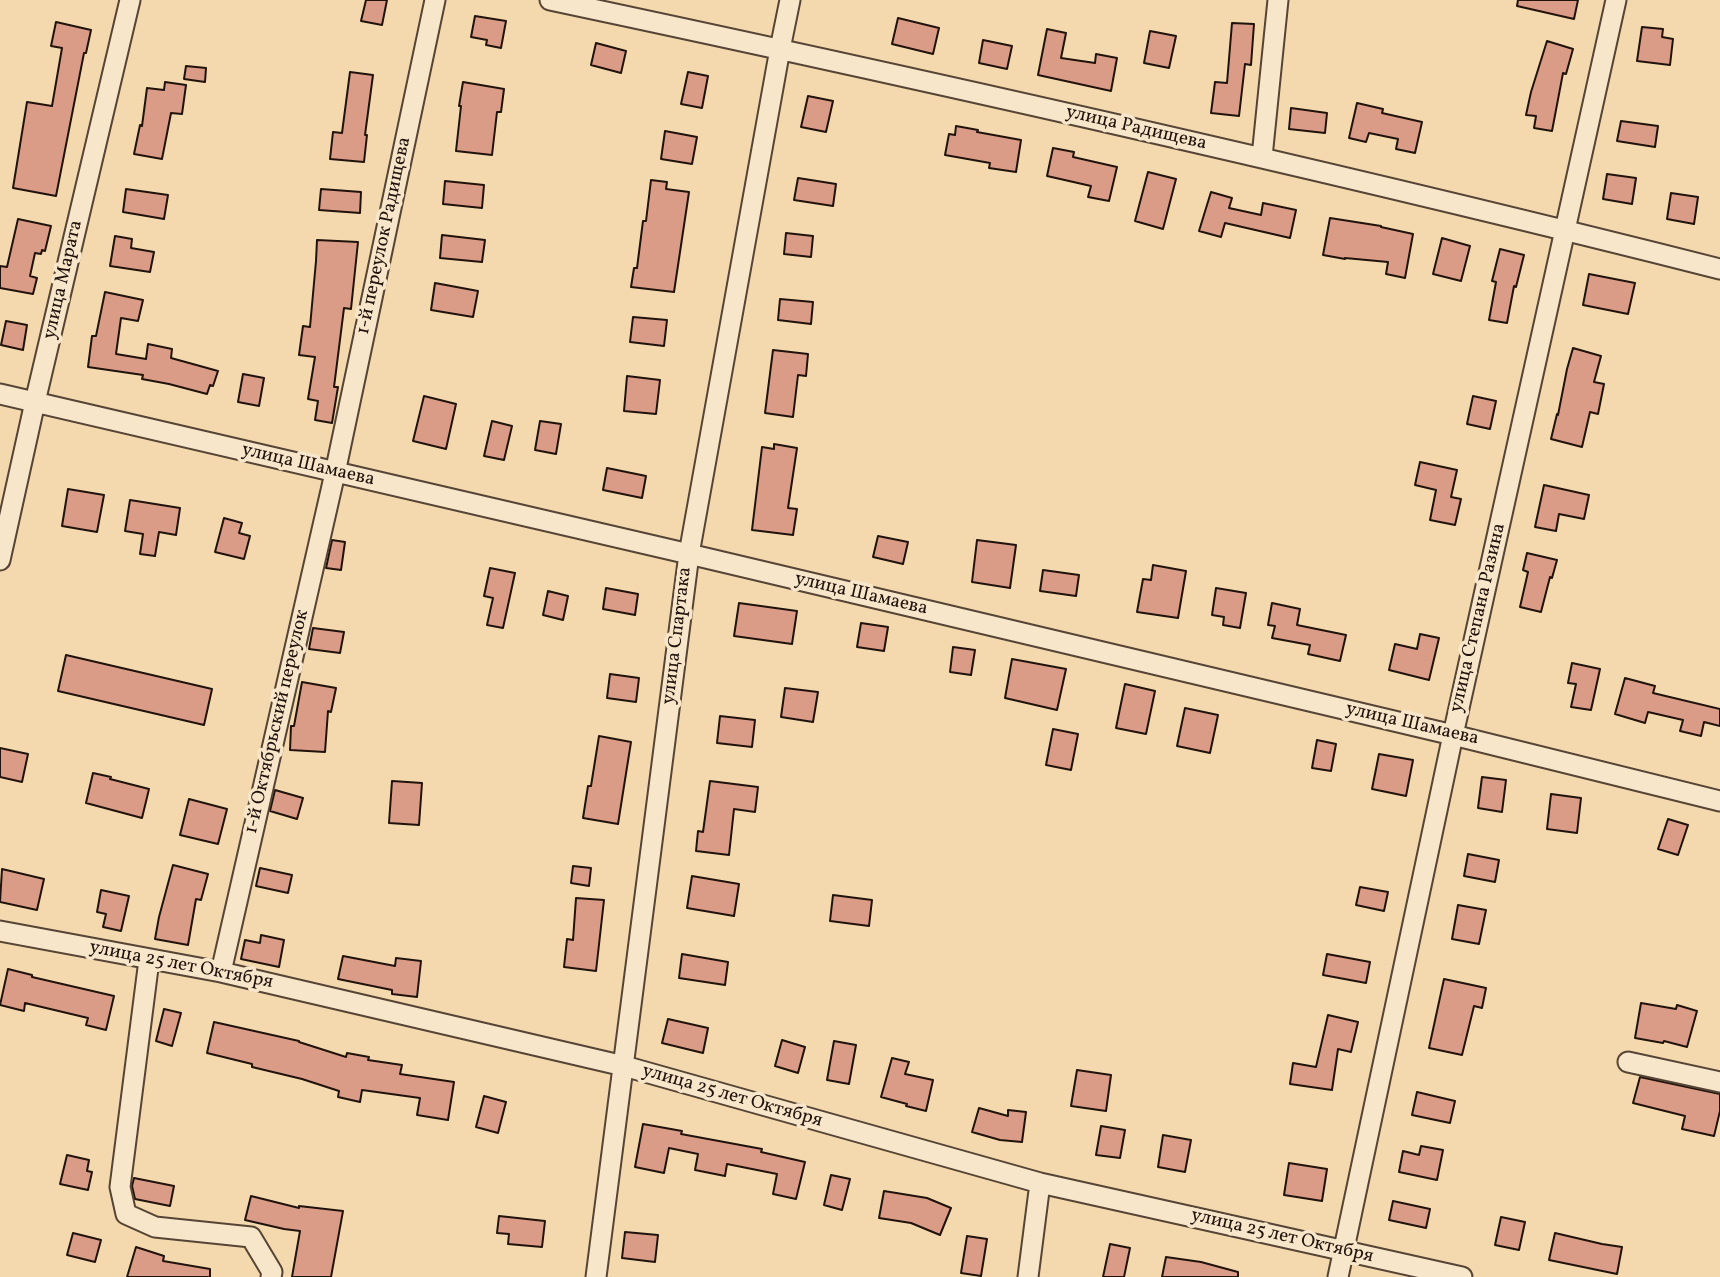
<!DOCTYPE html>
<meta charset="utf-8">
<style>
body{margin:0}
canvas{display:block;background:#f3d9ad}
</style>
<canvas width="1720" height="1277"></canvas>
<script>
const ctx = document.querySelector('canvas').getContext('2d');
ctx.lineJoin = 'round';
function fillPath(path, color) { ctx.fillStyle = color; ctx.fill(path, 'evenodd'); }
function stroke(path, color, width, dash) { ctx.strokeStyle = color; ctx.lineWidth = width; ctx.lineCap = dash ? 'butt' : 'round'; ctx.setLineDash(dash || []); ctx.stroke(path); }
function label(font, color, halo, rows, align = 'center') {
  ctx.font = font + ' Vollkorn,serif'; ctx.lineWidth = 7; ctx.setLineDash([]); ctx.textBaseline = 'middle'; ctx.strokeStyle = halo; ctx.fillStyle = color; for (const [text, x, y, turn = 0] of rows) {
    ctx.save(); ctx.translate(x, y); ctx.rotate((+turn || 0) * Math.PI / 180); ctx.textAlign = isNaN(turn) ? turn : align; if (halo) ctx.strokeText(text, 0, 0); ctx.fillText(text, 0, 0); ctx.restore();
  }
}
const building = new Path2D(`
 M366,0H387L382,25L361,21Z
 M1518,0H1578L1574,19L1517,6Z
 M475,16L506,21L501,48L486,45L487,40L471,37Z
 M898,18L939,28L933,54L892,44Z
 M56,22L91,30L86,53H84L56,196L13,188L27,102L52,106L62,48L51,46Z
 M1232,23L1254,24L1251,65L1245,64L1239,116L1211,113L1215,82L1227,83Z
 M1642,27L1663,29L1662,37L1673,39L1670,65L1637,61Z
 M1047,29L1066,33L1061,58L1095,63L1096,54L1117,58L1111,91L1038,75Z
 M1150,31L1176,36L1169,68L1144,63Z
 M983,40L1012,46L1007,69L979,63Z
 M1547,41L1573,49L1566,74L1563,73L1552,131L1534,128L1536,116L1526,115L1531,92Z
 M596,43L626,51L621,73L591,65Z
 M186,66L206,68L205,82L184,79Z
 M350,72L373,75L365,135H367L364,162L330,159L333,132L342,133Z
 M688,72L708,76L702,108L681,104Z
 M165,82L186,85L182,114L171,113L162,159L134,154L140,125L142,126L147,88L164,90Z
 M463,82L504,89L501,112H497L492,155L456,151L461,106H459Z
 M808,96L833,101L826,132L801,127Z
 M1357,103L1383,109L1382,113L1422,122L1415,153L1396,149L1398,139L1369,133L1366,142L1349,138Z
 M1291,108L1327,113L1325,133L1289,129Z
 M1621,121L1658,126L1655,147L1617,141Z
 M956,126L978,130L977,132L1021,140L1016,172L989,168L990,163L945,155L949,134L955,135Z
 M665,131L697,137L692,164L661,159Z
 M1053,148L1074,152L1073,157L1117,167L1109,201L1088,197L1091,186L1047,176Z
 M1148,172L1176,179L1163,229L1135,221Z
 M1607,174L1636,178L1632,204L1603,199Z
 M798,178L836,184L833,206L794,200Z
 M651,180L667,182L666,189L689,192L674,292L631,287L634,268H637L643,221H646Z
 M445,181L484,185L482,208L443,204Z
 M126,189L168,195L164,219L123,212Z
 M321,189L361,192L360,213L319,210Z
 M1211,192L1232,198L1229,208L1261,215L1263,203L1296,210L1290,238L1225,223L1221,237L1199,231Z
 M1671,193L1698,197L1694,224L1667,219Z
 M1330,218L1381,226V227L1413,234L1405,278L1386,274L1388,262L1345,258V259L1323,255Z
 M18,219L51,226L45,251L42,250L41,254L35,253L30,276L37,278L33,294L0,288V266L7,267Z
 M786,233L813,236L811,257L784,254Z
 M442,235L485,240L482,262L440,258Z
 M115,236L132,239L131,248L154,252L150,272L110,266Z
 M1442,238L1470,246L1461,281L1433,274Z
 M317,240L358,242L351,309L344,308L334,387H338L332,423L315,420L318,401L308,399L315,357L299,355L303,326L310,327L316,261Z
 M1500,249L1524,255L1516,287L1514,286L1507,323L1489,320L1496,282L1492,281Z
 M1589,274L1635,283L1628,314L1583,305Z
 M435,283L478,291L473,317L431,310Z
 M105,292L143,300L138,321L121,318L116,354L146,359L148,344L172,349L171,358L218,371L213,386L210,385L207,394L169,384L142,379L143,375L88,367L92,336H96Z
 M780,299L813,302L811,324L778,320Z
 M633,317L667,320L664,346L630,342Z
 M6,321L27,325L23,350L1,345Z
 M1573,348L1601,356L1594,382L1604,384L1598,414L1590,412L1582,447L1551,439L1557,414L1558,415L1567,369Z
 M773,350L808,354L806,376L798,375L793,417L765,413Z
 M243,374L264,378L259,406L238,402Z
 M627,376L660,380L656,414L624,411Z
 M424,396L456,404L446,449L413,441Z
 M1473,396L1496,401L1490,429L1467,424Z
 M492,421L512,426L504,460L484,456Z
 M540,421L561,424L556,454L535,450Z
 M774,444L797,448L788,508L797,509L793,535L752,530L762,447L774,449Z
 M1420,462L1457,470L1451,497L1461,499L1455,525L1430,520L1436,490L1415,485Z
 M607,468L646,476L642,498L603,490Z
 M1544,485L1589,495L1584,519L1559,514L1556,531L1535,527Z
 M68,489L104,495L97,532L62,526Z
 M130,500L180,508L176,535L159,532L155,556L140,554L143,534L125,531Z
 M224,518L242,523L239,533L250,536L244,559L215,552Z
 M878,536L908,542L903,564L873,557Z
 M332,540L345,542L341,570L326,568Z
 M977,540L1016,545L1010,588L972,582Z
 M1527,553L1557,560L1552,578L1550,577L1541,612L1520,607L1528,572L1523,570Z
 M1153,565L1186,571L1178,618L1137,612L1143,579L1151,580Z
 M490,568L515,573L503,628L487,625L493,598L484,596Z
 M1043,570L1079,575L1076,596L1040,591Z
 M606,588L638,594L635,615L603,609Z
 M1216,588L1246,593L1240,628L1223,625L1224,617L1212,615Z
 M548,591L568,596L563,620L543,615Z
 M739,603L797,611L792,644L734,636Z
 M1272,603L1300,609L1297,625L1346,635L1340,661L1308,654L1310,645L1272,638L1275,626L1268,625Z
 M861,623L888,627L884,651L857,647Z
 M313,628L344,632L340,653L309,649Z
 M1420,634L1439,638L1429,680L1389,670L1395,644L1417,649Z
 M953,647L975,650L971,675L950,672Z
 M66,655L212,689L204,725L58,691Z
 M1012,659L1066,669L1057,710L1005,698Z
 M1572,663L1600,669L1591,710L1571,707L1576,684L1568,683Z
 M610,674L639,678L636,702L607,698Z
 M1625,678L1655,686L1653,693L1720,709V726L1704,722L1701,736L1680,731L1683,720L1648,712L1645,723L1615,714Z
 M302,682L336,688L331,712L328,711L325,752L290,750L291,726H294Z
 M1125,684L1155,691L1146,734L1116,728Z
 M785,688L818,692L813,722L781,717Z
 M1185,708L1218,715L1210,753L1177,746Z
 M720,716L755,720L752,747L717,743Z
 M1053,729L1078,734L1071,770L1046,765Z
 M599,736L631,742L618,824L583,818L588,786H591Z
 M1317,740L1336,744L1331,771L1312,768Z
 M0,748L28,754L22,782L0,777Z
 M1379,754L1413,760L1406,796L1372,789Z
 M93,773L111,777L110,779L149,789L142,818L86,803Z
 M1482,777L1506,780L1502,812L1478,808Z
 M392,781L422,783L419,825L389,823Z
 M710,781L758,787L755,812L734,809L729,855L696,851L698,831L703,832Z
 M275,790L303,798L297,819L270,811Z
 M1551,794L1581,798L1577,833L1547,829Z
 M189,799L227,809L218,844L180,835Z
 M1668,819L1688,825L1678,855L1658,849Z
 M1468,854L1499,860L1495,882L1464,876Z
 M173,865L208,874L201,900L196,899L188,945L155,939L159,917Z
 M573,866L591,868L589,886L571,883Z
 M260,868L292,875L288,893L256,886Z
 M2,869L44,879L37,910L0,902Z
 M692,876L739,884L734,916L687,908Z
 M1360,887L1388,892L1384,911L1356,905Z
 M101,890L129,896L121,931L103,927L106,914L97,912Z
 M833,895L872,900L869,926L830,921Z
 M576,898L604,900L596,971L564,967L567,939L573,940Z
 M1458,905L1486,910L1479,944L1452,939Z
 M261,935L284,940L279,967L241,959L245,940L260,943Z
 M682,954L728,962L725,985L679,978Z
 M1327,954L1370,962L1366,983L1323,975Z
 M343,956L395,966L396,958L421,961L417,997L392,994V990L338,979Z
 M8,969L32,975V977L114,996L106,1030L86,1025L88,1018L25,1003L24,1011L0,1005Z
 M1444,979L1486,988L1482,1008L1474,1006L1462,1055L1429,1048Z
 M1641,1003L1676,1009L1677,1005L1697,1011L1687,1047L1664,1041L1663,1043L1635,1038Z
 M164,1009L181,1013L172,1046L156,1041Z
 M1328,1015L1358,1022L1351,1052L1338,1049L1332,1090L1290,1084L1293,1063L1316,1067Z
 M668,1019L708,1028L703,1053L662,1043Z
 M214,1022L299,1041V1042L346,1057L347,1053L369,1057L368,1060L402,1065L400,1074L454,1082L448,1120L417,1115L420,1098L362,1090L360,1102L338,1097L339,1091L302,1079L252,1067V1064L207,1053Z
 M782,1040L805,1047L798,1073L775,1066Z
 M834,1041L856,1045L849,1084L827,1080Z
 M892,1058L909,1062L905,1074L933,1080L926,1111L906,1106L907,1104L881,1097Z
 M1077,1070L1111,1075L1106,1111L1071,1106Z
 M1640,1077L1720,1094V1111L1714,1136L1682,1129L1685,1116L1633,1103Z
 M1417,1092L1455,1101L1450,1123L1412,1115Z
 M484,1096L506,1102L498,1133L476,1127Z
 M979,1108L1008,1116V1110L1026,1112L1022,1142L1000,1140L972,1132Z
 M643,1124L682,1131L681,1134L762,1149L761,1152L805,1162L796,1199L773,1194L777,1174L727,1164L725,1176L695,1170L698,1154L669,1148L664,1173L635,1167Z
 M1101,1126L1125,1130L1120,1158L1096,1155Z
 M1163,1135L1191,1140L1185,1172L1158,1167Z
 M1421,1146L1443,1150L1437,1180L1399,1172L1403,1151L1419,1155Z
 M67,1155L89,1160L87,1171L92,1172L88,1190L60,1184Z
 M1289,1163L1327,1169L1322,1201L1284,1195Z
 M831,1175L850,1179L842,1210L824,1205Z
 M134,1178L174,1186L170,1206L135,1199L132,1186Z
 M884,1191L927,1198L951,1208L940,1235L911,1223L879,1218Z
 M251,1196L299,1208V1206L343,1211L331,1277H292L300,1231L284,1229L245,1220Z
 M1393,1201L1430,1209L1426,1228L1389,1220Z
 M499,1216L545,1221L542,1247L508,1244L509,1234L497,1233Z
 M1501,1217L1525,1222L1519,1250L1495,1245Z
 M625,1232L658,1235L655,1262L622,1258Z
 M73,1233L101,1240L95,1262L67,1255Z
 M1555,1233L1602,1244L1622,1247L1617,1274L1549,1260Z
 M967,1236L987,1239L981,1276L961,1273Z
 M1110,1244L1130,1248L1124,1277H1103Z
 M136,1247L164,1256L163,1261L210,1269V1277H127Z
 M1166,1257L1201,1262L1238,1272V1277H1162Z`);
const minor = new Path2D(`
 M550,0C941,83 1332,171 1720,269
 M1262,157L1278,0
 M0,394L689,554L1453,735L1720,801
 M0,560L35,402L130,0
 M0,931L221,972L624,1066L1040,1183L1462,1277
 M149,960L120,1187L126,1214L155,1227L251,1237L272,1272L271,1277
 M221,972L335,473L435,0
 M1628,1062L1720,1082
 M596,1277L689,554L780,49L790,0
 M1028,1277L1040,1183
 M1338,1277L1453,735L1616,0`);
const streetNames = [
 ["улица Радищева",1136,129,13],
 ["1-й переулок Радищева",385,236,-78],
 ["улица Марата",64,280,-77],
 ["улица Шамаева",308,466,13],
 ["улица Шамаева",861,595,13],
 ["улица Степана Разина",1479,618,-77],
 ["улица Спартака",678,636,-83],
 ["1-й Октябрьский переулок",278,722,-77],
 ["улица Шамаева",1412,725,13],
 ["улица 25 лет Октября",181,966,11],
 ["улица 25 лет Октября",732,1097,16],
 ["улица 25 лет Октября",1282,1237,13]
];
fillPath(building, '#da9c87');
stroke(building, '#21130c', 2);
stroke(minor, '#564434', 23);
stroke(minor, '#f7e6ca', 19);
label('19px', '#21130c', '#f7e6ca', streetNames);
</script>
